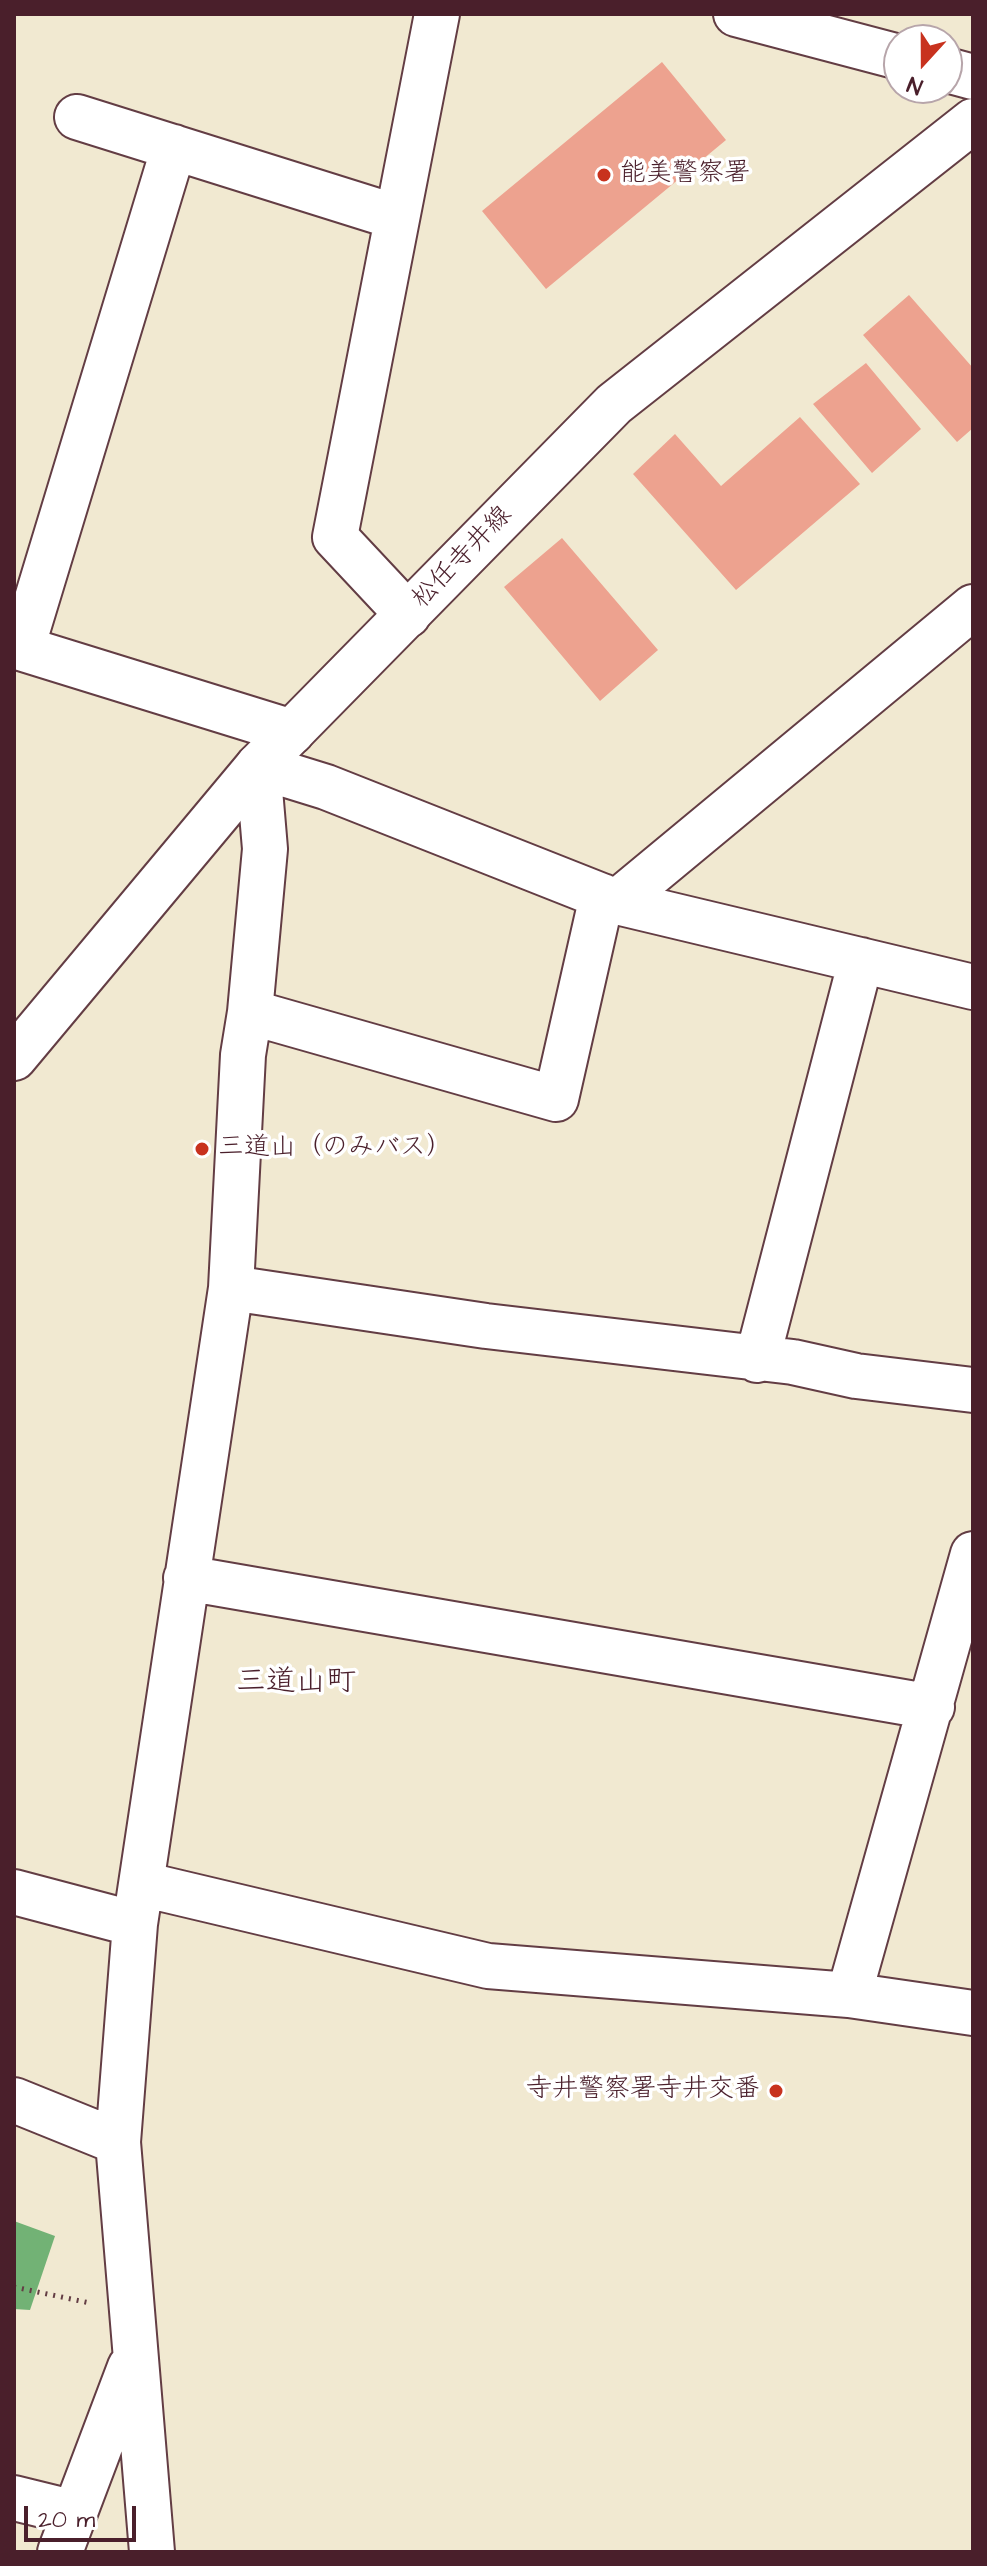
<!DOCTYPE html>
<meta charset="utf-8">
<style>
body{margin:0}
#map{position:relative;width:987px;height:2566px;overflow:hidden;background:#f1e9d1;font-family:"Architects Daughter",sans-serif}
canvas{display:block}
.frame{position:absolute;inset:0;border:16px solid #4a1f2b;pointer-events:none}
.north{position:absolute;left:883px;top:24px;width:80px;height:80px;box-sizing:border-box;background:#fff;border:2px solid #b7a5aa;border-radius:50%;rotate:201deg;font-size:22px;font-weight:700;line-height:32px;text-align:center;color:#4a1f2b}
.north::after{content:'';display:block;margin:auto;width:28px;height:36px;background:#c8321e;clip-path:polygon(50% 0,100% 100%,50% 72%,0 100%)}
.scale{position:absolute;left:24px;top:2506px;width:112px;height:36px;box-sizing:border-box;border:4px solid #4a1f2b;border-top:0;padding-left:10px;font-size:24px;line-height:28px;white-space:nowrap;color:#4a1f2b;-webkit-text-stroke:6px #fff;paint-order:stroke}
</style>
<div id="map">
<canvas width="987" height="2566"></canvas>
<div class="frame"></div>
<div class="north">N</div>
<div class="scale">20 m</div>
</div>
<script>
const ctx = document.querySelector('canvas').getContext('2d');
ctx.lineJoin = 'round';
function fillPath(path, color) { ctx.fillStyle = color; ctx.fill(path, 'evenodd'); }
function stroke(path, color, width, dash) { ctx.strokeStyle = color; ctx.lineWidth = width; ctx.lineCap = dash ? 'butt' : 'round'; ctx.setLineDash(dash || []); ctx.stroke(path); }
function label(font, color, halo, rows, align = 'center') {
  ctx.font = font + ' "Architects Daughter","Klee One",sans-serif'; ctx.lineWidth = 7; ctx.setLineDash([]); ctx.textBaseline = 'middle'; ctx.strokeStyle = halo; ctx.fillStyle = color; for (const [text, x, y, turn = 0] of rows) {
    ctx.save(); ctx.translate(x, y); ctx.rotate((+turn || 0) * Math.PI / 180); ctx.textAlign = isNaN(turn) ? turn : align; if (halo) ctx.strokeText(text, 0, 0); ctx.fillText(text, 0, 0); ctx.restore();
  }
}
const forest = new Path2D(`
 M14,2221L55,2236L30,2310L14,2309Z`);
const building = new Path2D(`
 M662,62L726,140L546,289L482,211Z
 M909,295L973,368V428L957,442L863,335Z
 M866,363L921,429L872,473L813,404Z
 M800,417L860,484L736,590L633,474L675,434L721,486Z
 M562,538L658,650L600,701L504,587Z`);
const path = new Path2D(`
 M14,2287L90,2303`);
const minor = new Path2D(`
 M77,117L396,217
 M408,615L335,537L437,14
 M14,646L292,732
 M22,648L174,147
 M617,902L973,607
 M250,1012L556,1099L602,896
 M231,1288L486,1326L793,1362L856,1376L973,1390
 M757,1360L861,960
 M186,1578L932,1707
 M142,1884L488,1966L849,1995L973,2013
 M14,1892L135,1924
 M849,1995L973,1554
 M14,2100L118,2142
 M14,2498L75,2513
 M60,2552L130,2367
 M152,2552L118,2142L135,1924L231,1288L243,1055L250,1012L265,849L258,766L326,787L617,902L973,987`);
const major = new Path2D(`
 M736,14L899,57
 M947,70L973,77
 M14,1058L258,766L614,404L973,121`);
const markers = [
 [604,175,8,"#c8321e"],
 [202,1149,8,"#c8321e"],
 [776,2091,8,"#c8321e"]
];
const poiNames = [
 ["能美警察署",620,175],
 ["三道山（のみバス）",218,1149],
 ["寺井警察署寺井交番",760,2091,"right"]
];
const streetNames = [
 ["松任寺井線",463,558,-46]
];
const quarterNames = [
 ["三道山町",296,1684]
];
fillPath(forest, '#72b275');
fillPath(building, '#eda28f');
stroke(minor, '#633d44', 48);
stroke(major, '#633d44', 48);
stroke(path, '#633d44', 5, [2, 6]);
stroke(minor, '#fff', 44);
stroke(major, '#fff', 44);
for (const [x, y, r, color] of markers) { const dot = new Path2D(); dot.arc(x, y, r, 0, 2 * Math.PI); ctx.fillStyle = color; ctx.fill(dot); stroke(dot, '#fff', 3); }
label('26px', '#4a1f2b', '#fff', poiNames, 'left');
label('26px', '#4a1f2b', '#fff', streetNames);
label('30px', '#4a1f2b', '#fff', quarterNames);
</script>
